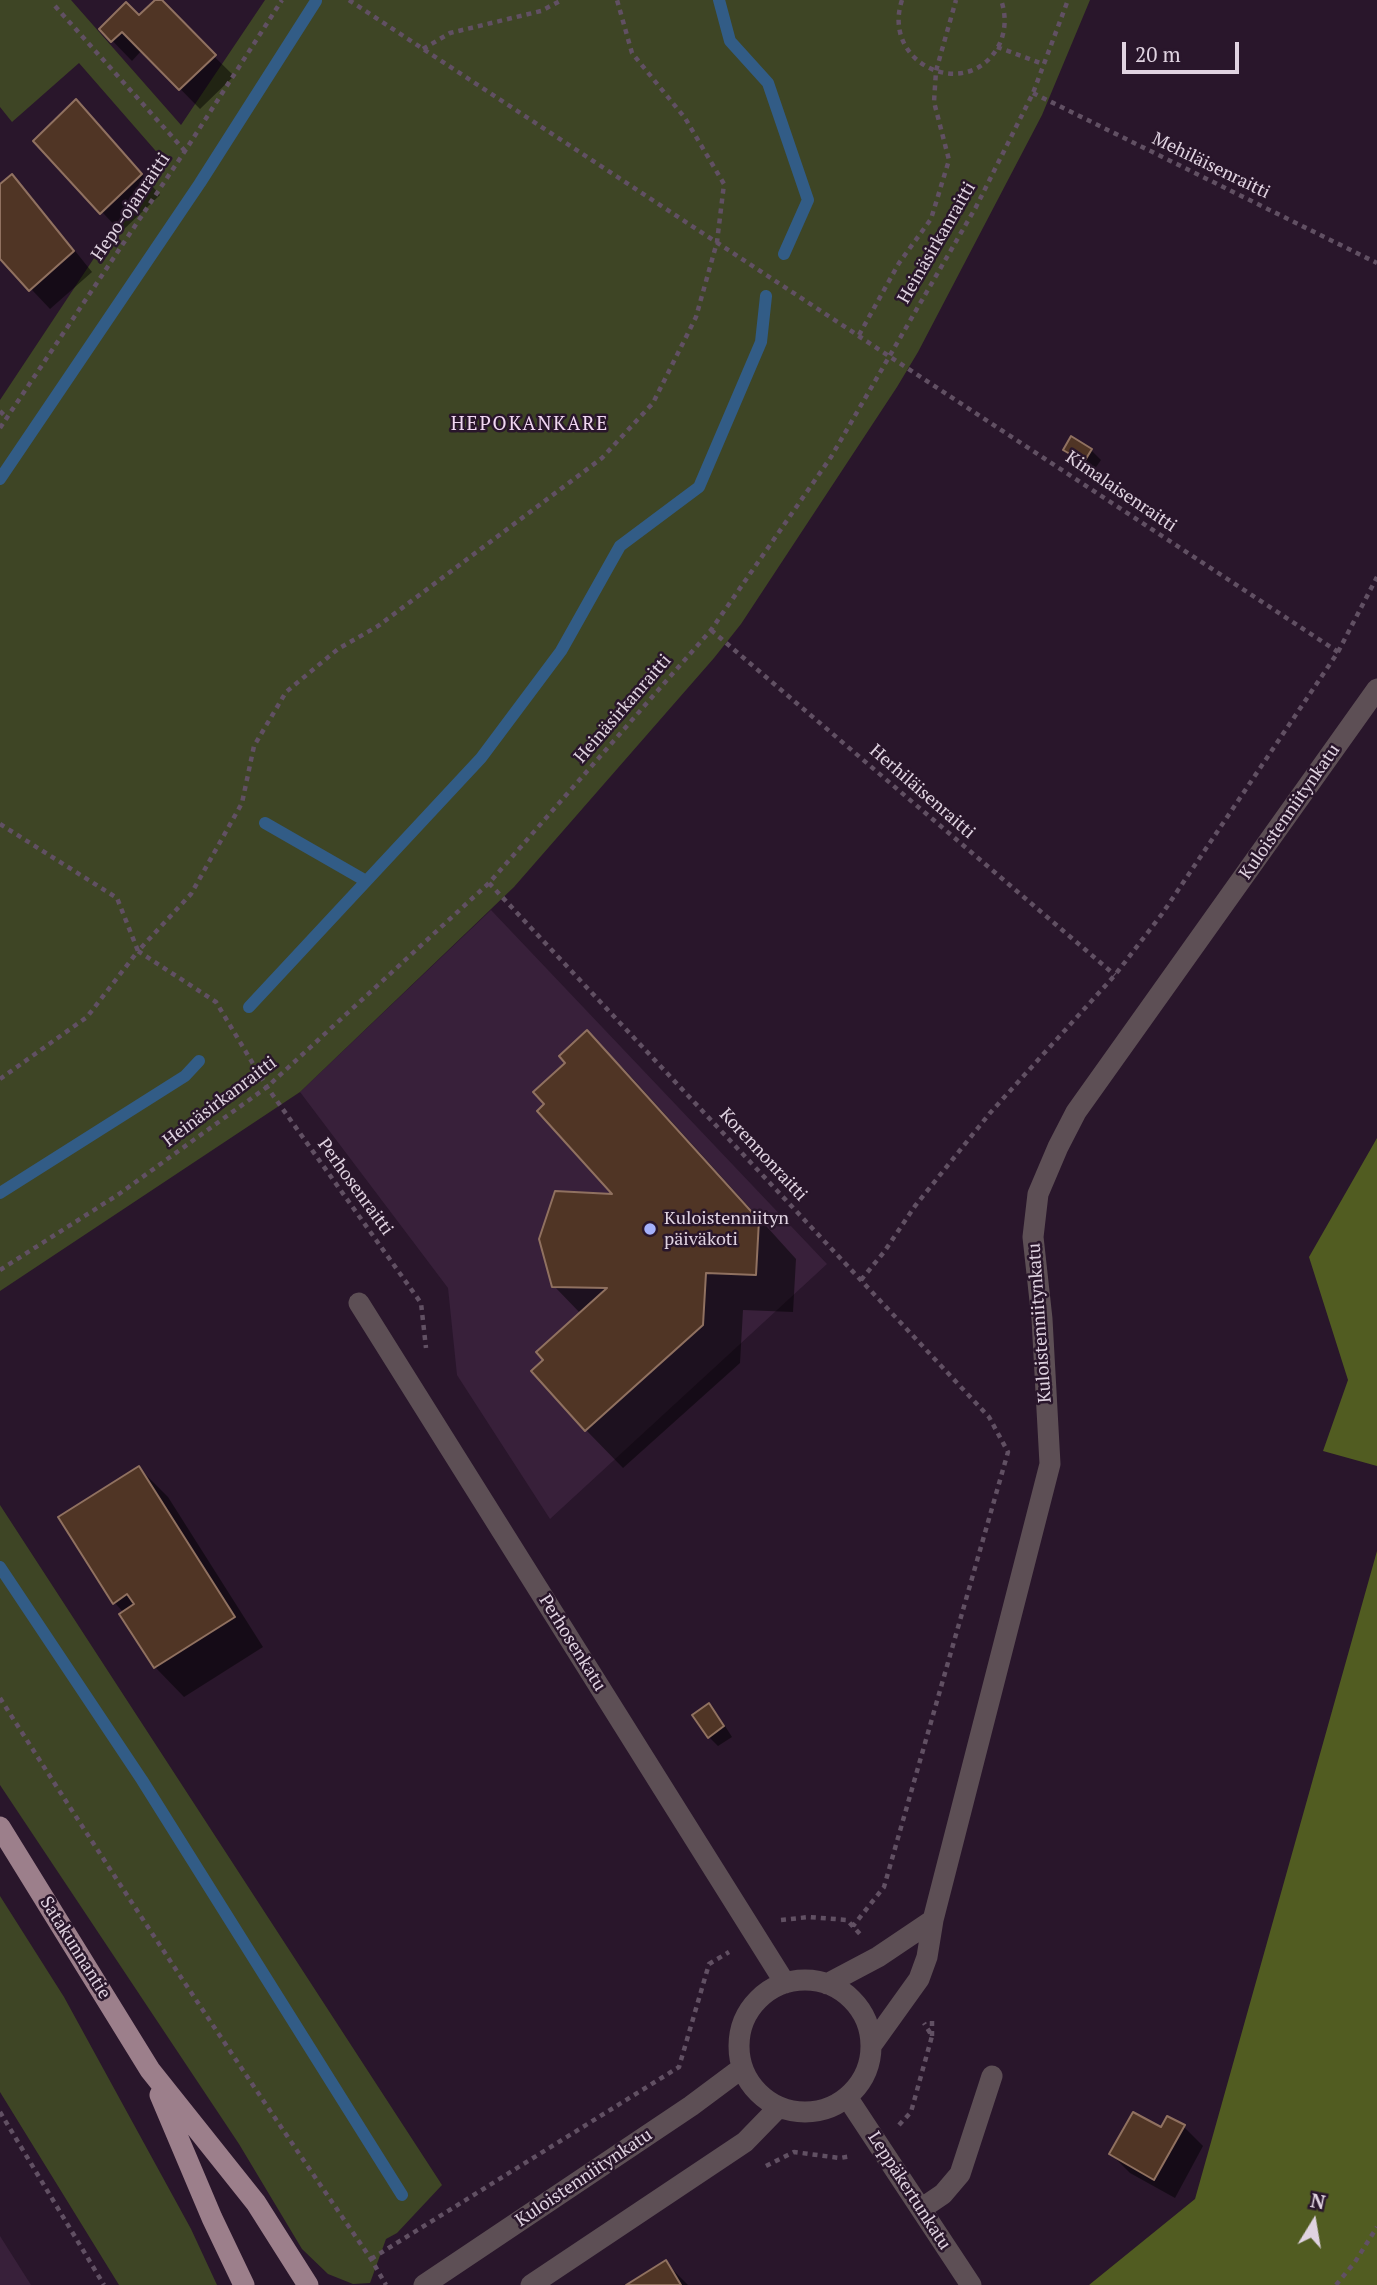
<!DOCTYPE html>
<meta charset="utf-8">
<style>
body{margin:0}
#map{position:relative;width:1377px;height:2285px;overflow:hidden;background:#29162b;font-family:"PT Serif",serif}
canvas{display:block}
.north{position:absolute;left:1279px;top:2187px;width:70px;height:70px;-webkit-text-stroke:5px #29162b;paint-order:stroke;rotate:11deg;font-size:19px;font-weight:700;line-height:28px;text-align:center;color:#e0d3e1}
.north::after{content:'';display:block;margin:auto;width:24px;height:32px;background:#e0d3e1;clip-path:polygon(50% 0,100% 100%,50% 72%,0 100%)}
.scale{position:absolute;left:1122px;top:42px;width:117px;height:32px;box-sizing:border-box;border:4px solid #e0d3e1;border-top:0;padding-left:9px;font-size:21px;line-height:24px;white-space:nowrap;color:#e0d3e1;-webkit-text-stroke:5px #29162b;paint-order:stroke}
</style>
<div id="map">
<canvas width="1377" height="2285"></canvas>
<div class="north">N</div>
<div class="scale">20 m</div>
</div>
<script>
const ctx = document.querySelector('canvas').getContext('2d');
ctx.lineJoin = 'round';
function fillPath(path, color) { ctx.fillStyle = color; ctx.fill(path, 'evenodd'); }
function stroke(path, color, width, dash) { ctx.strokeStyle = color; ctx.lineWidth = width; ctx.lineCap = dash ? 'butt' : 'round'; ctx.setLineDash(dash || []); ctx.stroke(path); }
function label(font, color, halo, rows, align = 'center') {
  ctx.font = font + ' "PT Serif",serif'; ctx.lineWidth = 5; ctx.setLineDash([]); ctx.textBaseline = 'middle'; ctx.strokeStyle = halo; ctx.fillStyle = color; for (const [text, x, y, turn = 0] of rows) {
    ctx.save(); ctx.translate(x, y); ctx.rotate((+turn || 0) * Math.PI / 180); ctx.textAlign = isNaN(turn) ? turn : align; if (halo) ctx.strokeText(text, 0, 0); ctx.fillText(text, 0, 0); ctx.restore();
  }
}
const built = new Path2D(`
 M491,910L827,1264L550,1519L457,1375L448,1288L300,1092Z
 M0,2236L31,2285H0Z`);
const green = new Path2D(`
 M0,0H71L181,125L265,0H1090L1042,115L918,352L897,387L741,624L714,658L514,887L300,1092L0,1291V400L161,157L79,63L12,122L0,107Z
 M0,1505L442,2185L397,2233L386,2239L370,2283L353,2284L328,2274L302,2249L239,2144L0,1785Z
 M0,1896L64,1997L191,2229L217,2285H119L0,2092Z`);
const forest = new Path2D(`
 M1377,1138V1466L1323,1451L1348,1380L1309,1257Z
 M1377,1551V2285H1089L1195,2199Z`);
const shadow = new Path2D(`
 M157,0L234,76L200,109L142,50L132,61L101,29L139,17Z
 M95,121L160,195L121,232L35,141Z
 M12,177L31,196L92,272L50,309L0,256V187Z
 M1065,449L1091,450L1101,460L1094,470L1075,459Z
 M587,1033L625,1070L796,1259L793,1312L743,1310L740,1363L623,1468L586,1430L533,1372L545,1361L581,1314L554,1286L616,1196L547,1104L568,1063Z
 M139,1468L168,1497L263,1647L184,1697L155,1667L122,1614L124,1613L114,1602Z
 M709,1706L718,1715L732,1737L718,1746L709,1737Z
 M1184,2127L1203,2146L1175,2198L1130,2173L1111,2154L1161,2130Z
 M665,2262L688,2285H630Z`);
const stream = new Path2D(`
 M719,0L730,41L768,83L808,200L784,254
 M0,479L200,183L316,1
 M265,823L366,881
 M249,1007L481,758L561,651L620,546L699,487L761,342L766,296
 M0,1193L185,1076L199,1061
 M0,1567L142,1780L402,2195`);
const building = new Path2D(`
 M155,0H162L216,55L179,90L122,32L111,42L99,29L126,2L139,15Z
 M76,99L142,174L100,214L33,141Z
 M12,174L74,251L29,291L0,259V184Z
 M1071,436L1092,449L1084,462L1063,450Z
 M587,1030L759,1220L756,1275L706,1273L703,1325L585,1431L531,1371L543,1360L536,1352L607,1288L552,1287L539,1239L555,1191L612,1194L537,1111L544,1104L533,1092L565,1063L559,1056Z
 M139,1466L235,1617L154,1668L119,1614L134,1604L127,1594L113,1604L58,1517Z
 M709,1703L724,1726L708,1738L692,1715Z
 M1133,2112L1161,2127L1167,2116L1185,2125L1154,2180L1109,2154Z
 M666,2260L681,2285H626Z`);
const path = new Path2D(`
 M349,0L1338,652
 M902,0C880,66 971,104 1000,43C1006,29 1006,14 1001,0
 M55,6L185,151
 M997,47L1043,64
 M423,49L450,33L541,11L562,0
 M1033,93L1377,263
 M859,335L899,263L931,219L949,160L934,102L936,71L956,0
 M0,411L7,418
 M0,428L185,151L282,0
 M711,630L1115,975
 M0,824L117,898L138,951L191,894L242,803L254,746L286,692L338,649L378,626L602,458L653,403L696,317L717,242L724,184L685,118L632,53L617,0
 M489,883L989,1417L1008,1452L884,1887L853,1926
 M0,1079L87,1017L138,951L216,1002L267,1087L421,1303L426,1348
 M0,1270L119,1194L267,1087L489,883L711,630L831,457L976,207L1033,93L1068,0
 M861,1280L884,1252L915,1206L990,1113L1115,975L1162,914L1338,652L1377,577
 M0,1698C120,1887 244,2074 371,2259L386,2285
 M781,1920L809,1917L847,1920L860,1934
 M932,2036V2016
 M0,2112L104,2285
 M899,2125L911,2112L932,2036L924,2023
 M766,2166L794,2152L840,2158L852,2156
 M371,2259L679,2067L709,1964L729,1952
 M1336,2285L1355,2262L1377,2227`);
const minor = new Path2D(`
 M359,1303L785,1983
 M739 2046a66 66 0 1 1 132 0a66 66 0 1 1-132 0Z
 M827,1984L878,1957L933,1920
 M871,2046L919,1979L927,1957L933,1920L1050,1464L1042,1319L1033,1237L1038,1194L1058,1147L1076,1112L1377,689
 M847,2097L971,2285
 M921,2209L943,2194L960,2174L992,2076
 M424,2285L691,2106L742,2068
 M531,2285L745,2142L779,2107`);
const major = new Path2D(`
 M0,1827L150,2070L256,2203L308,2285
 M160,2095L212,2218L244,2285`);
const markers = [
 [650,1229,7,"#a5b1fc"]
];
const streetNames = [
 ["Mehiläisenraitti",1211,166,26],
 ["Hepo-ojanraitti",131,207,-56],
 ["Heinäsirkanraitti",937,243,-60],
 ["Kimalaisenraitti",1121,492,34],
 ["Heinäsirkanraitti",623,709,-49],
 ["Herhiläisenraitti",922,792,41],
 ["Kuloistenniitynkatu",1290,812,-55],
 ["Heinäsirkanraitti",220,1102,-37],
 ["Korennonraitti",763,1155,47],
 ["Perhosenraitti",355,1187,54],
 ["Kuloistenniitynkatu",1040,1323,-94],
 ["Perhosenkatu",572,1643,58],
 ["Satakunnantie",75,1948,58],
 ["Kuloistenniitynkatu",584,2178,-34],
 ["Leppäkertunkatu",909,2191,57]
];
const poiNames = [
 ["Kuloistenniityn",664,1219],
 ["päiväkoti",664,1240]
];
const neighbourhoodNames = [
 ["HEPOKANKARE",530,425]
];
fillPath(built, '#38203a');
fillPath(green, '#3e4525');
fillPath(forest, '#515c21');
fillPath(shadow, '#0007');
stroke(stream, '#325c86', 12);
fillPath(building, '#503525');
stroke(building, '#907160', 2);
stroke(path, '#615063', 4.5, [5, 5]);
stroke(minor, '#5d4f55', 21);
stroke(major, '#9c7f8b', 21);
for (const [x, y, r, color] of markers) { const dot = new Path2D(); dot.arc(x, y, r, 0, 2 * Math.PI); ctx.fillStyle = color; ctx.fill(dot); stroke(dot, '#29162b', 2.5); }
label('18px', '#e0d3e1', '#29162b', streetNames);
label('18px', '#e0d3e1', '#29162b', poiNames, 'left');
ctx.letterSpacing = '2px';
label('19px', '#f1d7f2', '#29162b', neighbourhoodNames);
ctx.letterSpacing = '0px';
</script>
